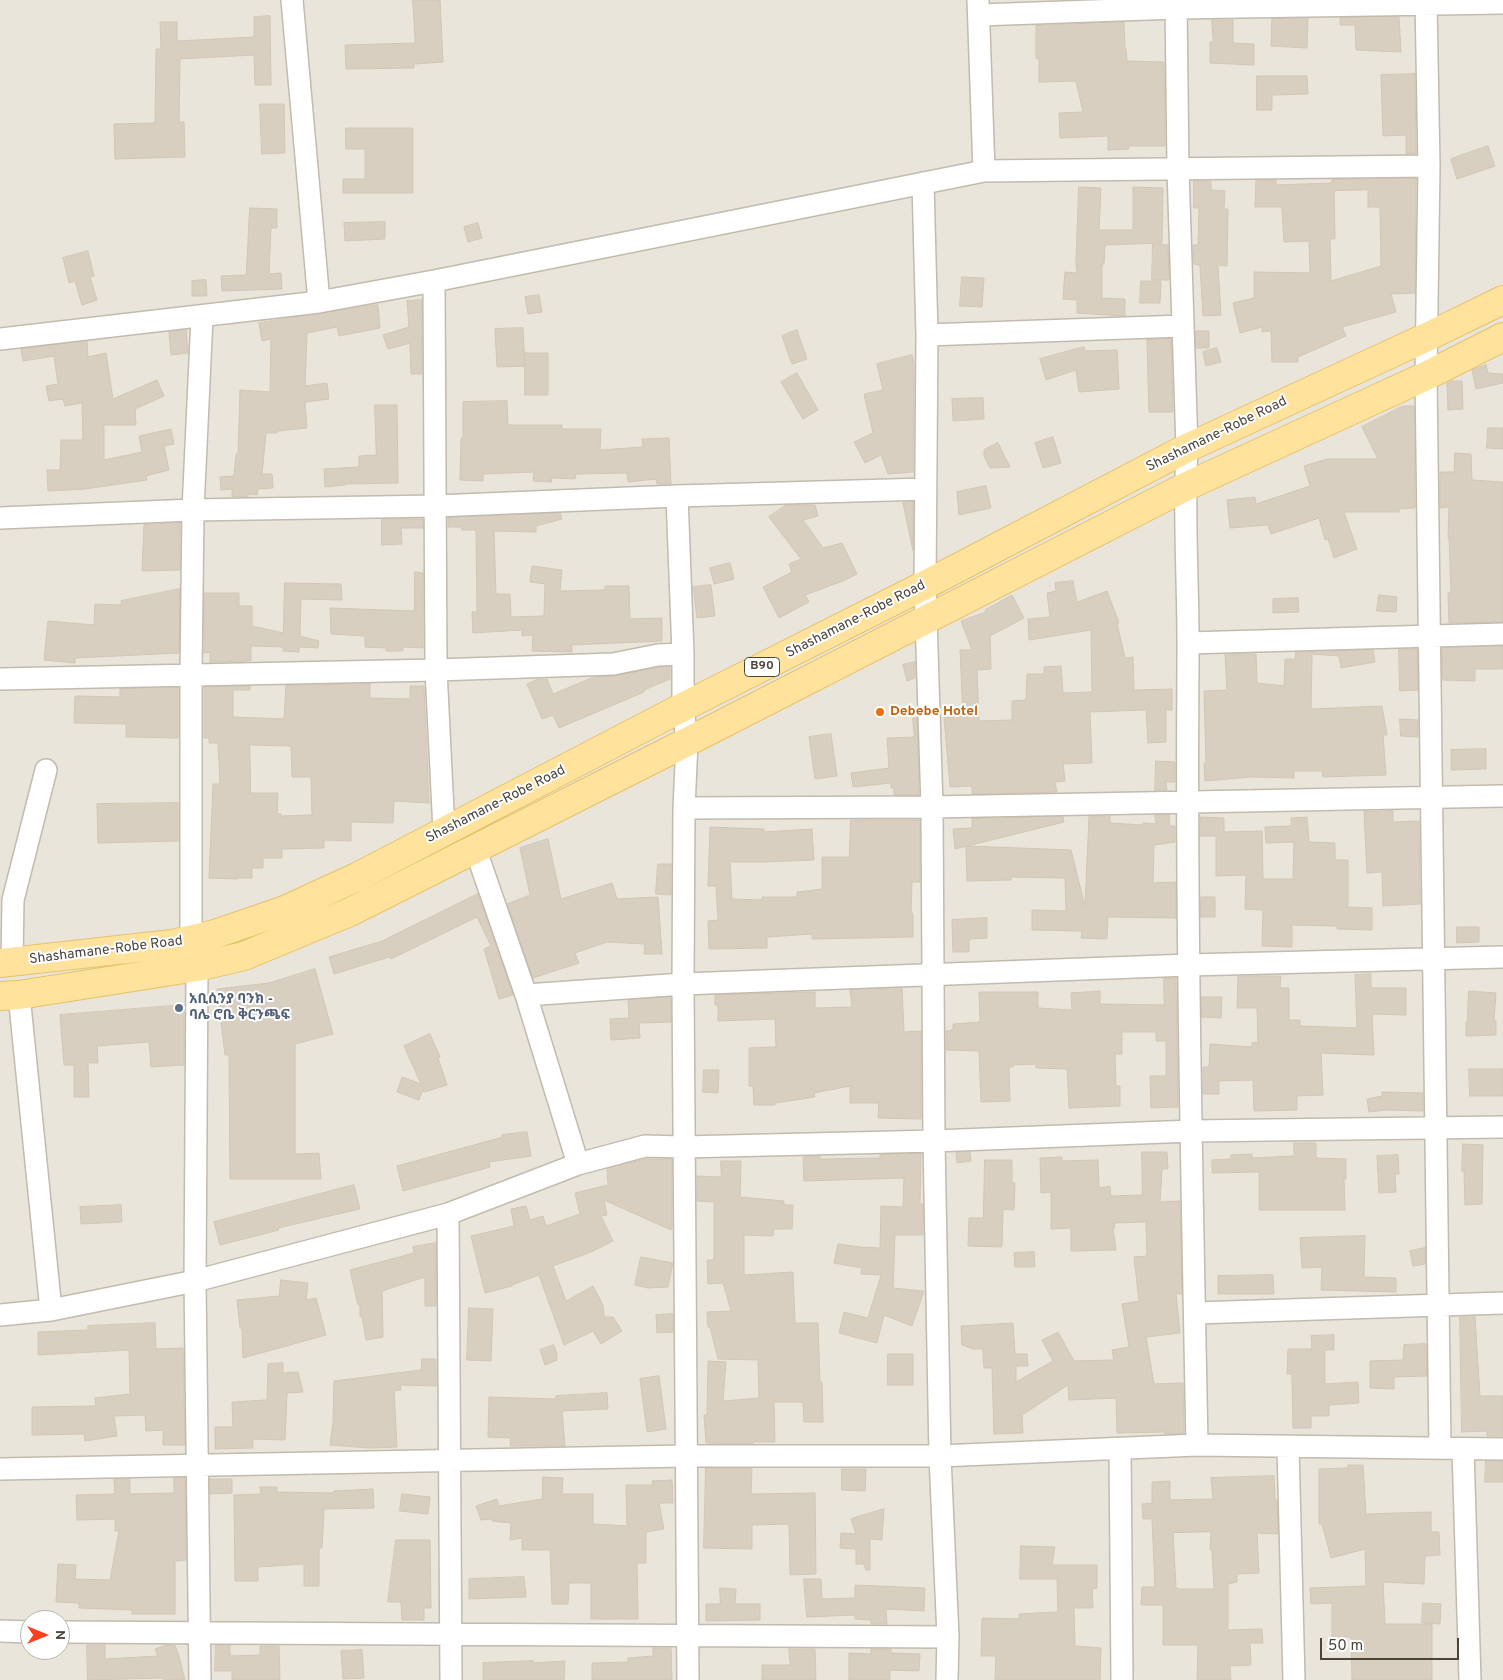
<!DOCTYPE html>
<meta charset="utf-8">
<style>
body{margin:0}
#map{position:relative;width:1503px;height:1680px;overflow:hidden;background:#f6f3ec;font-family:Overpass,sans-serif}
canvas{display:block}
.north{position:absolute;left:20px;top:1610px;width:50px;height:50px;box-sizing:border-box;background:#fff;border:1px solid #b7b4b0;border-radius:50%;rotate:90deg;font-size:14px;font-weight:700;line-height:20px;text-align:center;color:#4b4439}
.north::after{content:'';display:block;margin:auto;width:18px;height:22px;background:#fc3f1d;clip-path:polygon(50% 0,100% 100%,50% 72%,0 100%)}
.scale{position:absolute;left:1320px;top:1638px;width:139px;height:22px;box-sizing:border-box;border:2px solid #4b4439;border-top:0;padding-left:6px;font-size:15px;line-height:18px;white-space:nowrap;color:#4b4439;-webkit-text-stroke:4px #fff;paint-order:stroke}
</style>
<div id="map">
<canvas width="1503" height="1680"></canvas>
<div class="north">N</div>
<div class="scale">50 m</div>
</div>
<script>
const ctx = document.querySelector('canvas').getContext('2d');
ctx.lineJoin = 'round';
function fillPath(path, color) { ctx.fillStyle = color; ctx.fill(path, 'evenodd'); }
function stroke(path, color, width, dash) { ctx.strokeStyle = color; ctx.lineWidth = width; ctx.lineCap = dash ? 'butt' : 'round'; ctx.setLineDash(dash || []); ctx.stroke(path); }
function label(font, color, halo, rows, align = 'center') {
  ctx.font = font + ' Overpass,"Noto Sans Ethiopic",sans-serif'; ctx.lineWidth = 4; ctx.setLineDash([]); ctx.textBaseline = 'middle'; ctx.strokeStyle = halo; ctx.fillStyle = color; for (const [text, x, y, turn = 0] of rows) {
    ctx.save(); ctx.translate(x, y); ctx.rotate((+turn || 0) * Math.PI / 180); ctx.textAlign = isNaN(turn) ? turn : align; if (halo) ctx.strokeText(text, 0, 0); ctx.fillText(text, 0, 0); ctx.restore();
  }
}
const residential = new Path2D(`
 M0,0H1503V1680H0ZM30,1620H60V1650H30Z`);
const building = new Path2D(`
 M413,0H440L443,62L414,64V68L346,69L345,45L415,43Z
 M270,16L271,85H255L254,55L180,59L179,122H184L185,157L115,159L114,124L155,123L156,49H161L160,22H177V41L254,37V17Z
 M1399,17L1401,52L1356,50L1355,25H1340V18Z
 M1308,18L1307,48L1271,46L1272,19Z
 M1212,20H1233V43L1254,44V65L1210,63V42H1213Z
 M1124,22L1125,49H1126L1127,61L1164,62L1165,146H1128L1129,149L1108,150V136L1060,138L1059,113L1083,112L1076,81L1039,82V58L1036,59V26Z
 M1415,74L1416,154H1406V135L1383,136L1381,75Z
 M1257,76H1307L1308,94L1272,95V110H1257Z
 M260,104H284L285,153L262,154Z
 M346,128H413V193H343V179H365V149H346Z
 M1488,146L1495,166L1457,179L1451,159Z
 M1416,179L1415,293L1391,294L1396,312L1342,327L1346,336L1298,357V362H1272L1271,331L1262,332V327L1240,333L1233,303L1254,298V272L1310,273L1309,241L1284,242L1282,207H1255L1256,180H1276V185L1332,183V180ZM1368,190V207H1380L1381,266L1331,281L1330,239H1335L1334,191Z
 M1194,181H1211V190L1225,191L1224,209H1228L1227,266L1218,265L1221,315L1203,316L1200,265L1194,264L1193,245H1198L1199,208H1194Z
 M1079,187L1101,188L1099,230H1133V187L1163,188L1162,243L1105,245L1104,264H1102V298L1125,299V316L1077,313V300L1063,299L1065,272L1077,273L1076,263Z
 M250,208L277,209V228H271L269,274L281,273L282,289L222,291L221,276L246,275Z
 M385,222V239L345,241L344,223Z
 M478,223L482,238L468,242L464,227Z
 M1153,244L1168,245L1169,280H1152Z
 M88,251L94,276L90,277L97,300L82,305L75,281L69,283L63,258Z
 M962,277L984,278L982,307L960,306Z
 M206,280L207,296H192V281Z
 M1141,281H1161L1160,303H1140Z
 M539,295L542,312L528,314L525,297Z
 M422,300V374H411L410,343L388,349L383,335L409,327L407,301Z
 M378,305L380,328L339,336L337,327L307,333L305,386L327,383L329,399L305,402L307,428L277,431V433H266L262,474H272L273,488L258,489L257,495L248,494V497H232V489L221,490L220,477L234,476L236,454H238L240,390L270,392L271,339L262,341L259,323Z
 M523,328L525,366L497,367L495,329Z
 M186,330L188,353L171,355L169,332Z
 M797,330L807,359L792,364L782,336Z
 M1196,331H1209V348H1196Z
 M1171,339L1173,412H1149L1147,340Z
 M87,341L88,357L106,353L113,399L157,380L164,396L135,409L136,425H104V460L142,452L139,436L171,429L174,444L164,446L169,470L146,476L147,480L85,489L48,491L47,470H60L61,440H83L82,403L65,406L63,399L49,401L46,386L58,384L54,356L23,361L21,349Z
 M1084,347L1085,351L1117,350L1119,389L1079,392L1076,370L1046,380L1040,359Z
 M1217,348L1221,362L1206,366L1203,352Z
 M525,353H548V395H525Z
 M912,355L914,364L913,472L888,474L881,455L865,463L854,442L873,433L864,394L883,390L877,364Z
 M1486,365L1488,373L1503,374V383L1476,389L1472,370Z
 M797,373L818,410L803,419L781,382Z
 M1450,381H1462L1463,409L1448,410L1447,383Z
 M983,398L984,419L953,421L952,399Z
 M507,401L508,425H562V429H601L600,450L643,447L642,439L669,438L671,484H657L656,479L628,482L627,473L576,474L575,479L551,478L552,482L533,481L534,472L483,474V481L460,480L461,438H463V402Z
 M375,405H397L398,483L345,484V485L325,487L324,469L359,467V456L376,455Z
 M1403,406H1414L1415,508L1399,509V512H1344L1357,549L1334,558L1328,539L1325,540L1319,518L1271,534L1268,525L1230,528L1227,500L1255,497L1256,504L1310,486L1304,466L1327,459H1378L1362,427Z
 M1488,428H1503V449L1487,448Z
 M1053,437L1061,463L1043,468L1035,443Z
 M998,443L1010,467L990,468L984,456V450Z
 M1455,453L1471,454L1472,480L1503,482V622L1449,623L1448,593H1451L1449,537H1448L1449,507L1440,508V472H1454Z
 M986,486L991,508L959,515L957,492Z
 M913,502V551L903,503Z
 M786,505H815L818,516L803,520L823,548L842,543L857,574L843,581L805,595L809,602L779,618L763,587L792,572L789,564L801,559L769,517Z
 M560,513L562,519L536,526V532L494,531L496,594H510L511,617L544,616L545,584L530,582L532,566L562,570L560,591L605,590V586H629L630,619L662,618V641L572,645V652L532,651L533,635L522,636V630L473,633L472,612H477L476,530H462L461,527H448V518Z
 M382,519H423V528H401L402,544L382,545Z
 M180,523V570L142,571L144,525Z
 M730,563L734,579L714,584L710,568Z
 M415,572L423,573V648L403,647V651H386V648L365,647V636L331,634L330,608L414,611Z
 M1073,581L1077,602L1107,591L1119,623H1117L1125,658L1133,657L1134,690L1172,689V710H1166V742L1148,743L1146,710L1090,712L1092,763L1063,764L1065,781L1055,782L1057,792L972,794V786L950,787L944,717L963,716L960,650H972L961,621L986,612L985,610L1012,595L1024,618L990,636L991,669L977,670L979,721L1012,720V701L1026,700L1027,674H1044V667L1061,666L1063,693L1092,692L1091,630L1029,640L1028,619L1050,617L1047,593L1056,591L1055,583Z
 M285,583L341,584L342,600L301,599L300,636L319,641L318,648L299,647V652L283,651V647L251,646V661L210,662V652L204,653V593H239V606H252V626L283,633Z
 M711,585L715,616L697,618L693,587Z
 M180,589L179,653L75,658V663L44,660L48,621L94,625L95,604L122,605L121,601Z
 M1379,595L1397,597L1396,612L1377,611Z
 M1298,598L1299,612L1273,613V599Z
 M1503,646V669H1475V681L1442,680V648Z
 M1399,649H1417L1418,690L1400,691Z
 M1373,650L1375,662L1341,668L1339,656L1312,654L1311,709L1382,706L1387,735H1383L1386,775L1323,777L1322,771H1294V778L1251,777L1205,781L1204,763H1206L1204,691L1227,690L1225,654H1256L1257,683L1284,686L1285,659H1295L1296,652Z
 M915,662V678L907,681L903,665Z
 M659,667H670V679L644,690V692L559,728L553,715L542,719L527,684L538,679H547L553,694L594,677L615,676Z
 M370,684V698L410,699V686H424L429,803L394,801L393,823L351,822V841L324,840V848L282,849V858H263V868H252V878H238V879L209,878L213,784H220L218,743H209V738H204V687L250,686V690H233V717L284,719L286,686ZM250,745L291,746L292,777H311L312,815L281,816V814H277L278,793H251Z
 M178,688V738L126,737V724L74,723L75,696L120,697V689Z
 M913,718H917L919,795H894V788H891V783L853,787L851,773L889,768L887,738L914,737Z
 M1400,719L1418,720V737L1401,736Z
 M831,734L837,776L815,779L809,737Z
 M1486,749V769L1451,770V750Z
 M1156,761L1175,762V782H1166L1167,790H1155Z
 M178,803V841L98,843L97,804Z
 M1393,811V822L1419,821L1420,904L1383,906L1382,872L1367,873L1364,812Z
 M1155,815H1169L1170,826H1175V842L1154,845L1153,883L1176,882V918L1108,917L1107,939L1081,938L1082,931L1032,930V910L1066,911L1065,878L1011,877V880L967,881L966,846L1071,850L1085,906L1089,816H1110V823L1143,825V823L1156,824Z
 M1063,817L1064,822L955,849L953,829L972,828V819Z
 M1201,817L1224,818V832L1262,831L1263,879H1293L1294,842L1266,843L1265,827L1291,826V818L1307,817L1309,842L1335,843V860H1348V907L1372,908V930L1337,929V926L1292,925V947L1262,946L1263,910L1245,909L1246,875L1216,876V836H1200Z
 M851,820H920V882H912L911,913H913V937L812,939V934L767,937V948L709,949L708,921L718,920L716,886H708L710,827L764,829V832L812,829L814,860L764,862H730L732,899L762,900V897H797V892L822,889V857H849Z
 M548,839L561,899L612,883L617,899L658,897L662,954H644L645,944L607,942L575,953L579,963L533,978L507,904L530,895L520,848Z
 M658,864H671V895L656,894Z
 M478,894L513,995L499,999L484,949L491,946L477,917L391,959L389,957L334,974L329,957L382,941Z
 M1201,897H1215V917H1201Z
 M987,918V938L969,939V952H953L952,920Z
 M1457,927H1479V942L1457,943Z
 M315,969L333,1034L295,1044V1154L319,1153L321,1179H230L229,1055H225L217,989L269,983Z
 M1371,974V988H1406V1015L1372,1014L1374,1055L1321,1053L1323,1095L1297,1096V1110L1254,1111L1253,1080L1219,1081V1094H1203V1067H1209L1210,1044L1252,1047V1043L1258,1042L1257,1008H1237L1238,976H1281L1280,988H1289V1020H1300V1026L1357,1028L1355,975Z
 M1164,978H1176L1178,1107L1151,1108L1150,1076H1166V1041H1156V1032H1122V1054H1115L1116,1086H1120V1106L1069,1108L1067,1069L1036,1068V1064L1013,1065V1067H1009L1010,1101L981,1102L979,1051L946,1050V1031L953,1030V1024L980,1022L979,992H1038V1008L1072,1010L1071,993L1100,991V1004L1164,1005Z
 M902,988L904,1032L921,1031V1119L878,1118L879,1103H850V1086L814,1093L815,1097L775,1103V1105H754L753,1086H749V1048L776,1047L775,1019L718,1021V1005H715V995L815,992V1008L852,1007L850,990Z
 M1469,991L1496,993L1494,1021H1496V1035L1466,1036V1022H1467Z
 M671,997V1022L639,1023L640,1038L611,1040L610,1019L629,1018L628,1000Z
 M1202,997H1222L1221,1018L1202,1017Z
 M184,1005V1065L151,1067L149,1042L97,1046L98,1063H88L89,1097H74V1065H64L60,1015Z
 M430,1034L440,1057L438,1058L447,1085L424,1092L423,1089L419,1100L397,1092L402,1077L421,1084L404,1046Z
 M1469,1069H1503V1096H1470Z
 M704,1070H719L718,1093L703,1092Z
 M1382,1092L1423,1093V1111L1387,1110L1369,1112L1367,1099L1382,1096Z
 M527,1132L531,1156L489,1162L490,1167L403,1191L397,1166L503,1137L502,1135Z
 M1294,1143H1316V1158L1346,1159V1179H1344L1345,1210H1259V1172L1212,1173V1160L1231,1159V1155L1252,1154V1158L1294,1156Z
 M1463,1144L1483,1145L1482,1204L1465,1205L1464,1171H1462Z
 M970,1152L971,1161L957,1163L956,1153Z
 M1142,1152H1167L1168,1169H1162L1160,1202L1180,1201L1182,1294H1176L1180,1333L1146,1337L1154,1384L1183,1383L1184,1433L1165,1434V1432L1117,1433L1116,1398L1069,1400L1068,1385L1022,1415L1023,1433L994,1434L992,1368H984L983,1354H985L983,1353V1349H973L962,1345L961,1326L1013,1323L1015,1354H1027L1028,1366H1016V1382L1053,1361L1042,1340L1058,1332L1074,1361L1114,1360L1112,1350L1129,1347L1122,1304L1139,1301L1134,1257L1147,1256L1146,1222L1114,1223L1115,1228H1113L1116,1250L1071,1251V1228L1051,1229V1192L1041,1193L1040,1158L1062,1157V1161L1098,1160L1099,1188L1110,1186L1111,1196L1142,1195Z
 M921,1154L920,1204H923V1235H895L893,1288L924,1291L912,1326L884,1315L877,1343L839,1333L844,1312L868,1318L881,1275L861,1274L862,1268L834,1263L838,1244L860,1247L880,1248L881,1206L903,1207L904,1178L804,1181L803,1157L820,1156V1159L880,1158V1155Z
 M1398,1155L1399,1174H1395L1396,1192L1379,1193L1377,1156Z
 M646,1159H672V1226L671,1230L604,1200L607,1215L601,1216L613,1241L591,1252L553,1266L566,1301L593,1286L603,1305L604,1317H613L622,1331L601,1344L593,1331L564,1345L539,1275L512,1285V1286L485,1293L471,1236L514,1226L511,1209L526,1206L530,1220L543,1216L546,1226L580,1214L575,1193L608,1185L607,1169Z
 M985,1160H1012V1183H1015L1014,1210L1003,1209L1002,1247L968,1246L969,1218H983Z
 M721,1161H741L740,1197L784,1201V1205H793L792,1229H774L773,1236L744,1235V1275L793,1272L795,1323H818L820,1383L822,1382L823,1422H804L803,1402H774L775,1442H753V1444L706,1443L704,1415H707L708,1361L726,1362L723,1401L759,1398L758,1360L718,1359L710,1327H708L707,1312L731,1311L723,1283L708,1284L707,1260H714V1202L697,1201V1176L721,1177Z
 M354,1185L360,1209L278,1228L279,1230L220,1245L214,1222Z
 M121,1205L122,1222L81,1224L80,1207Z
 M1365,1236L1364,1277L1396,1278V1292L1321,1290L1322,1267L1302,1268L1300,1238Z
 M436,1243V1306H425V1277L382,1291L383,1337L366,1340L362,1316L360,1317V1305H358L350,1270L414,1253L413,1247Z
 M1425,1248V1264L1413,1266L1410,1251Z
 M1034,1252L1035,1267H1015L1014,1253Z
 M641,1257L673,1263L668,1287L648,1288L635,1285Z
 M1273,1275L1274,1294H1218V1276Z
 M281,1280L308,1283L306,1300L316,1298L326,1335L243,1358L242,1328H240L237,1300L279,1296Z
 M469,1308L493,1309L491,1361L467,1360Z
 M673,1314V1332L657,1333L656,1315Z
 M1460,1317H1475L1480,1396H1503V1436H1487V1431L1462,1432Z
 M155,1323L156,1349L183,1348L185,1445H163V1430L146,1431L145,1415L114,1416L117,1436L85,1441L84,1434L32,1435V1407L96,1406L95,1398L130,1394L129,1350L38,1355V1332L88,1330V1326Z
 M1334,1335V1350H1325V1384L1358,1382L1359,1403L1329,1405V1416H1311V1428H1293L1292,1374H1287L1288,1349H1312L1311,1336Z
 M1426,1344L1427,1376L1394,1377V1389L1370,1388V1361L1403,1360L1404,1345Z
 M554,1345L557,1354V1360L545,1365L540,1350Z
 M888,1354H913V1385H888Z
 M422,1359H436V1386L400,1385L401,1390L394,1391L397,1447L370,1448L330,1445L333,1423L334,1381L421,1370Z
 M283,1363V1373L298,1372L303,1392L287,1393L285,1440L253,1439V1448L215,1449V1427H233L232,1402L267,1400L268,1364Z
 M659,1376L666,1429L647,1432L640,1379Z
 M607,1393L608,1409L562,1411L565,1446H510L511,1438L488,1437L489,1397L556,1399V1396Z
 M1486,1461H1503V1482H1485Z
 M1348,1465H1363L1366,1514L1431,1512V1532H1439L1440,1555L1425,1556L1424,1584L1383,1582L1385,1624H1432V1680H1352L1351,1637H1332V1603L1311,1604L1310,1588L1366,1586L1365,1549L1331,1558L1322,1524H1319V1469L1348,1468Z
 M706,1468H752L751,1494L815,1493L816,1574L790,1575L789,1524L752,1525V1549L704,1548Z
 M842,1469H866L865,1491L842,1490Z
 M1274,1476L1275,1500H1277L1278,1534L1257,1533L1259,1573L1237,1574V1582L1228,1584V1630L1262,1629L1263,1643H1250L1251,1665L1230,1666L1231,1680H1197L1198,1645H1163V1605H1141L1142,1587H1155L1152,1519H1143L1142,1504L1152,1503V1482L1170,1481V1500L1213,1499L1211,1478ZM1211,1532L1210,1550H1212L1214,1589H1178V1588H1176L1173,1533Z
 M543,1477L563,1478L562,1494H593V1524L627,1526L626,1485H653L652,1481L672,1480L673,1503H659L664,1529L646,1532V1563H637L638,1619H591V1583H569L568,1604H552L550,1550H522V1538L510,1540L511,1523L492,1521V1519L481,1520L476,1506L497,1499L499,1506L542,1499Z
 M174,1478H185L186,1560L175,1561V1614H132V1610L79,1608V1603L56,1602L58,1564L76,1565L75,1579L110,1580L119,1531H115V1519L77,1520L76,1495L115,1494L114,1479H130V1494L174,1493Z
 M210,1479H232V1493L210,1494Z
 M260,1487H277V1492L334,1493V1491L373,1489L374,1508L324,1509L322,1548H319V1586H304V1564L258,1567V1581H235L234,1495L261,1494Z
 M402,1494L430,1497L428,1514L400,1511Z
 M884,1509L882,1540L870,1539V1570H866L864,1564H856V1549L840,1548L841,1533L856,1534L851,1519Z
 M396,1540H430L431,1608H424V1620H402L401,1602H388Z
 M1021,1546L1055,1547L1052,1565H1097V1588L1092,1589L1093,1608H1074L1075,1646L1101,1648L1100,1680H995L996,1656H981L982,1618L1019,1619V1614L1058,1612L1057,1579H1020Z
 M524,1577L526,1597L469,1599V1579Z
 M804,1579H821L822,1599L855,1598V1585L925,1588L924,1611L886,1609L887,1624H871V1620L855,1619V1615L807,1617Z
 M720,1588L736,1589L735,1604H760V1620L706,1621V1604H720Z
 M1423,1603L1441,1604L1440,1624L1422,1623Z
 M87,1645H105V1659L158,1656L155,1649L166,1645H175L179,1656L185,1680H164L163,1678L88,1680Z
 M216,1645H230V1656L260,1655V1646H279L280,1680H232V1671H215Z
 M653,1648H671L672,1680H592V1663L628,1662V1658L653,1656Z
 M789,1649H815L816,1680H762V1665H790Z
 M871,1649H891V1653L920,1654L919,1671L890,1670V1680H849V1653L871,1654Z
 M362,1650L364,1678L343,1679L341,1651Z
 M533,1661V1663L565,1661L564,1680H483V1663Z`);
const street = new Path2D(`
 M292,0L319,302
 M978,0L984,171
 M1176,0L1178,169L1187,448C1183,520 1189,591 1188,663C1186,924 1192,1185 1197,1445
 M1426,0L1429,166L1426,376L1440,1448
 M979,15L1176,8L1503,3
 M923,183L927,335L925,585L932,807L934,1141L940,1456L948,1637L947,1680
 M434,281L436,670L444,831
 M927,335L1183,326
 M0,339L319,302L434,281L984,171L1429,166
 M677,496L683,654V707L687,742L684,808L683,984L688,1680
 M0,518L193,510L436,506L677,496L925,489
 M1188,643L1503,634
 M0,679L436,670L613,664L658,655L683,654
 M684,808L932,807L1503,796
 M475,848L526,995L578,1164
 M191,941V675L193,510L202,317
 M12,962L13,900L46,770
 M197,967L195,1281L200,1680
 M19,995L51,1310
 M526,995L683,984L1189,965L1503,957
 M448,1214L451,1680
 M1195,1313L1503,1303
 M0,1315L51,1310L195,1281L448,1214L578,1164L645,1146L683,1147L934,1141L1192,1131L1503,1127
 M1288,1447L1294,1680
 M1120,1449L1122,1680
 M1463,1449L1470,1680
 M0,1469L686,1456H940L1197,1445L1503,1449
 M0,1631L30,1632
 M60,1632L948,1637`);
const primary = new Path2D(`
 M0,963L172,944L215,934L285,910L357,877L683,707L925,585L1187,448L1427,337L1503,300
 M0,996L19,995L197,967L244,956L350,912L687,742L1185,487L1426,376L1503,337`);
const markers = [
 [880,712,5,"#e8710a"],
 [179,1008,5,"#5c6f8a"]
];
const shields = [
 [762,667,35]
];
const shieldNames = [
 ["B90",762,667]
];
const streetNames = [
 ["Shashamane-Robe Road",1217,435,-26],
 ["Shashamane-Robe Road",856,620,-27],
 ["Shashamane-Robe Road",496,805,-27],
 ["Shashamane-Robe Road",106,951,-7]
];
const foodNames = [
 ["Debebe Hotel",890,712]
];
const serviceNames = [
 ["አቢሲንያ ባንክ -",189,1000],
 ["ባሌ ሮቤ ቅርንጫፍ",189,1016]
];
fillPath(residential, '#eae5da');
fillPath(building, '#d8cfc1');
stroke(building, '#d3c7b4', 1);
stroke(street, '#c2bbae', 24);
stroke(primary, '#e6c16a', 30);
stroke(street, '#fff', 21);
stroke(primary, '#ffe39c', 28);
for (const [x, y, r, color] of markers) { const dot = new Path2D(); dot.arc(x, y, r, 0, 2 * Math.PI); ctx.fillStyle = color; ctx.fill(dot); stroke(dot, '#fff', 2); }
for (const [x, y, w] of shields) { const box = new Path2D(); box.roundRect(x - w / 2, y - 9.5, w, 19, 4); ctx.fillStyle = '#fff'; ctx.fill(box); stroke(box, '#4b4439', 1); }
label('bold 12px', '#4b4439', null, shieldNames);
label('14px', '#4b4439', '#fff', streetNames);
label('bold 14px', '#c56008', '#fff', foodNames, 'left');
label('bold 14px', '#4e5e75', '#fff', serviceNames, 'left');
</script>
